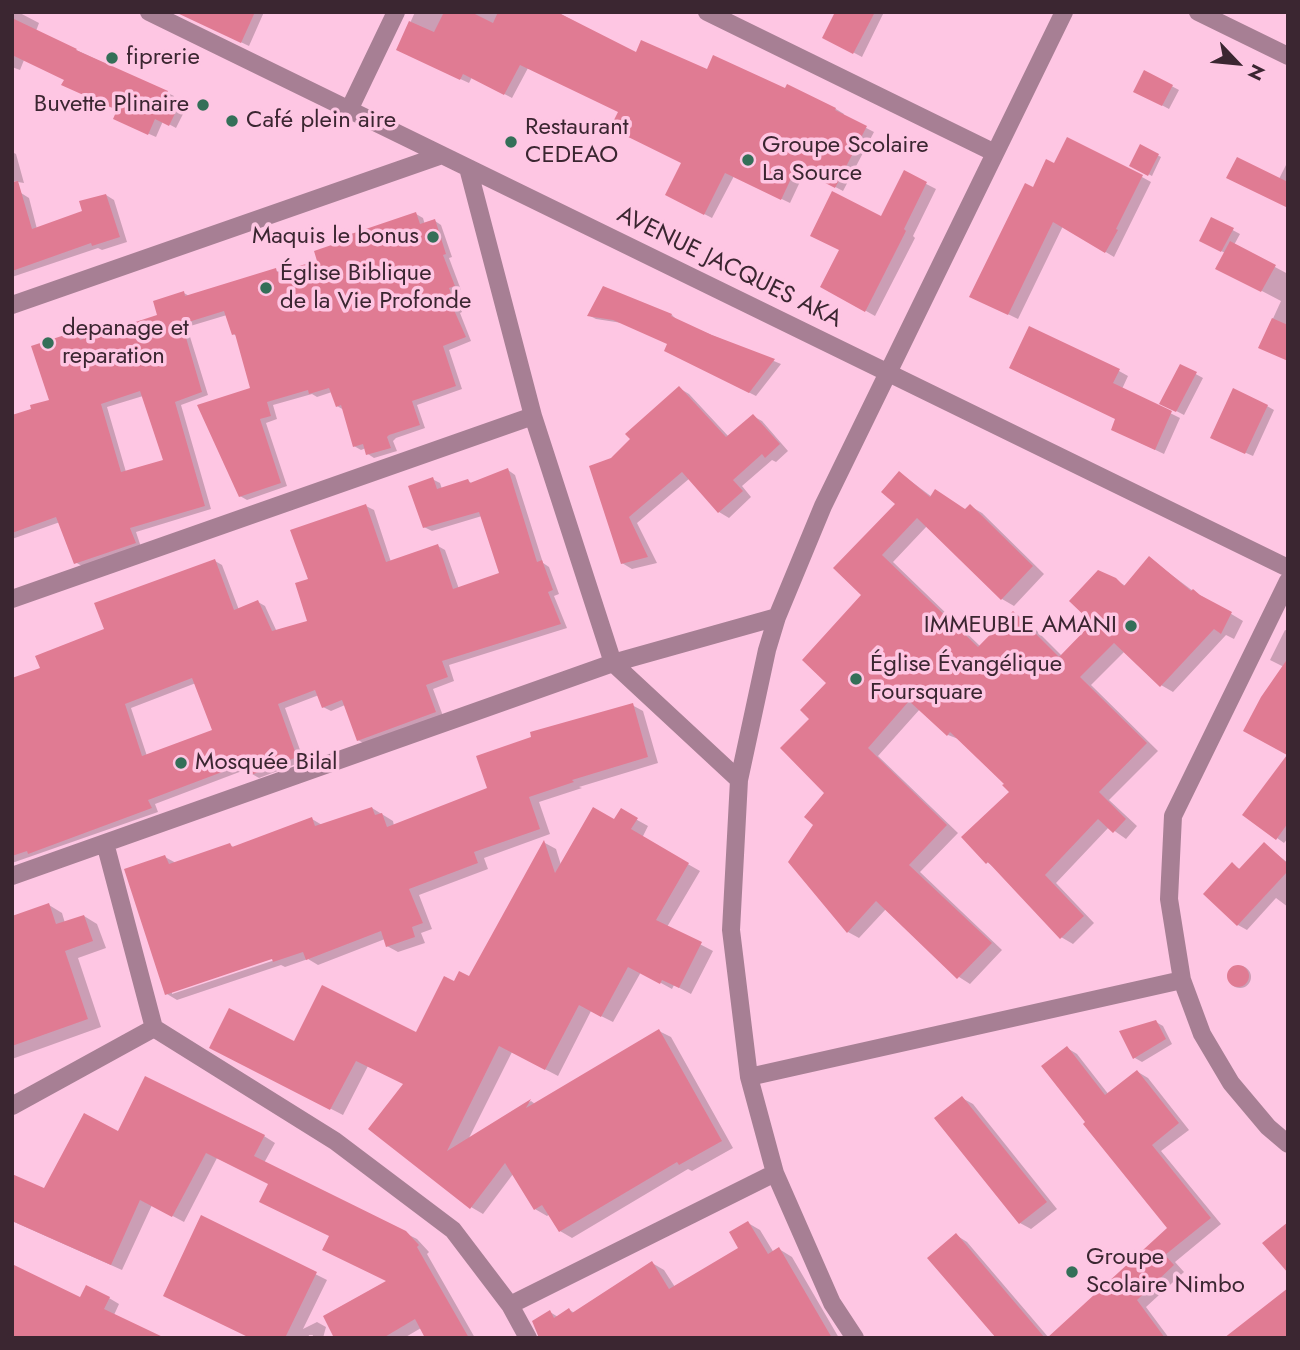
<!DOCTYPE html>
<meta charset="utf-8">
<style>
body{margin:0}
#map{position:relative;width:1300px;height:1350px;overflow:hidden;background:#fec6e3;font-family:Jost,sans-serif}
canvas{display:block}
.frame{position:absolute;inset:0;border:14px solid #3b2631;pointer-events:none}
.north{position:absolute;left:1202px;top:28px;width:70px;height:70px;-webkit-text-stroke:5px #fec6e3;paint-order:stroke;rotate:116deg;font-size:19px;font-weight:700;line-height:28px;text-align:center;color:#3b2631}
.north::after{content:'';display:block;margin:auto;width:24px;height:32px;background:#3b2631;clip-path:polygon(50% 0,100% 100%,50% 72%,0 100%)}
</style>
<div id="map">
<canvas width="1300" height="1350"></canvas>
<div class="frame"></div>
<div class="north">N</div>
</div>
<script>
const ctx = document.querySelector('canvas').getContext('2d');
ctx.lineJoin = 'round';
function fillPath(path, color) { ctx.fillStyle = color; ctx.fill(path, 'evenodd'); }
function stroke(path, color, width, dash) { ctx.strokeStyle = color; ctx.lineWidth = width; ctx.lineCap = dash ? 'butt' : 'round'; ctx.setLineDash(dash || []); ctx.stroke(path); }
function label(font, color, halo, rows, align = 'center') {
  ctx.font = font + ' Jost,sans-serif'; ctx.lineWidth = 7; ctx.setLineDash([]); ctx.textBaseline = 'middle'; ctx.strokeStyle = halo; ctx.fillStyle = color; for (const [text, x, y, turn = 0] of rows) {
    ctx.save(); ctx.translate(x, y); ctx.rotate((+turn || 0) * Math.PI / 180); ctx.textAlign = isNaN(turn) ? turn : align; if (halo) ctx.strokeText(text, 0, 0); ctx.fillText(text, 0, 0); ctx.restore();
  }
}
const shadow = new Path2D(`
 M12,12H18L39,23L36,31L174,96L171,103L185,110L176,128L163,121L156,137L122,122L119,110L66,80L24,60L20,70L12,67Z
 M204,12H264L249,46L207,26Z
 M415,12H557L637,55L786,91L788,87L836,109L844,114L843,116L874,132L843,191L805,171L790,203L734,176L712,218L675,199L683,162L620,112L528,68L512,98L472,77L469,83L398,50Z
 M837,12H884L862,57L824,37Z
 M1145,72L1179,90L1169,109L1135,91Z
 M1141,147L1161,157L1152,176L1131,165Z
 M12,152L16,154L24,183L12,181Z
 M1288,161V206L1279,179Z
 M1055,165L1142,177L1151,182L1114,257L1063,226L1018,319L981,301L1033,189Z
 M905,173L936,189L913,236L915,238L875,316L822,286L882,219Z
 M21,193L29,198L37,229L84,212L106,195L114,200L127,242L102,250L98,248L12,277V196Z
 M416,214L423,218L425,225L435,221L441,225L452,257L449,258L461,290L455,292L462,312L460,313L471,341L449,350L462,389L417,405L425,428L396,438L393,441L397,451L374,458L368,454L366,448L361,450L354,446L344,410L337,406L332,392L317,397L312,394L273,405L277,419L266,423L287,486L247,500L240,496L252,390L237,336L233,334L227,315L187,327L208,395L181,405L211,509L136,532L141,547L82,566L75,562L60,522L12,539V417L51,401L77,333L83,337L85,340L159,316L184,293L189,296L275,270L281,273L319,262ZM143,396L165,461L126,472L107,407Z
 M1212,219L1240,234L1234,245L1288,274V360L1260,347L1281,301L1218,268L1225,253L1201,240Z
 M604,289L672,315L678,321L781,364L756,396L673,354L669,344L622,323L596,319L590,316Z
 M1181,366L1203,378L1184,415L1161,403Z
 M1119,371L1128,376L1122,389L1180,418L1164,454L1122,434L1117,419L1020,373Z
 M679,388L689,394L729,437L753,416L762,421L788,451L776,462L772,460L742,486L751,497L729,518L719,512L690,478L637,523L657,563L632,569L622,563L612,459Z
 M1267,406L1274,410L1253,456L1219,441Z
 M508,470L515,475L543,563L549,567L559,594L554,596L567,628L449,665L454,681L433,689L443,716L365,744L358,740L345,705L331,711L323,707L319,695L285,708L304,761L259,778L252,774L250,768L155,804L158,812L12,863V680L42,669L215,561L222,565L239,610L258,602L265,606L277,632L309,622L310,580L366,506L374,510L391,562L438,546L445,550L459,589L502,574L482,516L432,531L424,527L432,479L440,483L442,489L468,481L473,484ZM196,683L214,731L147,756L131,708Z
 M900,473L932,497L966,511L970,506L982,513L1044,574L1014,606L1002,599L927,526L893,562L981,647L1014,613L1026,620L1062,656L1095,623L1115,580L1126,586L1149,558L1193,591L1243,621L1234,639L1226,635L1173,692L1161,685L1125,651L1091,685L1158,751L1109,800L1137,826L1126,839L1109,827L1056,883L1094,923L1073,944L1061,937L994,867L987,862L1012,792L1007,784L961,740L948,735L920,709L878,756L958,833L920,872L1002,950L970,984L959,977L886,909L859,938L848,932L815,824L826,793L811,719L829,683L898,503Z
 M1285,630L1288,631V754L1284,667L1270,660Z
 M632,705L643,711L658,763L579,787L582,788L539,802L550,834L484,858L488,869L419,895L432,929L421,933L425,943L398,952L387,946L385,939L318,965L308,959L285,967L281,965L177,1000L167,994L165,857L176,863L230,845L235,848L312,819L322,825L372,808L393,821L394,826L489,789ZM280,955L281,958L172,994V991Z
 M1288,756V838L1284,843L1277,838Z
 M621,811L648,826L642,838L700,871L667,927L713,951L691,994L674,985L672,989L641,972L613,1022L591,1011L558,1076L512,1052L468,1140L531,1101L535,1104L659,1031L671,1037L733,1148L692,1171L688,1169L572,1238L560,1231L550,1214L547,1216L535,1209L513,1174L483,1214L471,1207L405,1084L368,1066L343,1115L223,1054L295,1044L416,1034L455,983L470,979L545,843L556,849L561,865L614,822Z
 M1264,844L1288,863V907L1276,898L1247,930L1238,925L1232,865L1240,869Z
 M49,905L62,913L65,923L84,916L97,924L106,948L78,958L101,1027L12,1059V918Z
 M1229 977a11 11 0 1 1 22 0a11 11 0 1 1-22 0Z
 M1156,1022L1163,1026L1172,1044L1142,1062L1135,1058L1122,1032Z
 M1067,1048L1077,1054L1109,1095L1138,1072L1148,1078L1189,1130L1161,1151L1221,1224L1175,1262L1184,1272L1146,1307L1169,1338H1117L1169,1228L1087,1122Z
 M962,1098L973,1104L1057,1209L1031,1229L1020,1223L936,1118Z
 M119,1133L264,1136L275,1143L264,1163L417,1239L429,1252L427,1254L475,1338H427L421,1328L404,1338H336L389,1282L270,1184L217,1158L184,1222L152,1205L122,1270L12,1221L44,1190Z
 M202,1217L327,1280L303,1329L317,1322L326,1327L323,1338H312L313,1335H309L308,1338H252Z
 M748,1223L760,1230L774,1253L779,1249L792,1257L839,1338H541L550,1312L558,1317L569,1310L575,1313L652,1263L664,1270L675,1287L740,1248Z
 M956,1235L967,1242L1049,1338H998Z
 M109,1298L119,1304L114,1315L81,1299Z`);
const building = new Path2D(`
 M175,12H255L241,43Z
 M444,12H471L493,23L498,12H557L636,52L641,40L707,69L713,55L785,88L787,84L836,108L835,110L867,126L835,188L796,168L781,200L725,173L704,215L665,195L681,163L610,128L618,112L520,65L504,95L463,74L460,80L396,50L409,21L434,32Z
 M835,12H875L853,54L822,38Z
 M12,18L77,49L76,50L168,91L165,98L179,105L169,126L155,119L148,135L113,119L117,110L61,85L64,80L12,55Z
 M1144,70L1173,85L1162,106L1133,92Z
 M1067,137L1143,175L1116,229L1118,230L1105,253L1053,222L1008,315L969,297L1025,183L1033,187L1046,159L1054,163Z
 M1140,144L1159,154L1148,176L1129,166Z
 M1237,157L1288,182V208L1226,178Z
 M904,170L927,182L904,229L906,231L865,312L820,287L839,250L810,236L832,191L881,216Z
 M18,181L32,229L82,211L79,201L106,194L120,237L92,246L91,243L12,271V182Z
 M416,212L420,224L435,219L446,254L443,255L455,286L449,288L457,309L454,310L466,337L443,346L456,386L412,401L420,425L389,435L387,437L391,448L366,455L363,444L353,447L341,405L336,407L329,388L309,394L308,390L267,402L271,416L260,419L281,483L239,497L197,405L250,388L235,334L232,335L224,311L182,324L202,392L175,402L205,506L130,528L136,543L74,564L56,517L12,533V415L31,409L30,405L49,400L31,346L77,331L80,340L157,315L153,301L184,291L185,296L276,268L277,272L317,261L314,251L352,238L351,234ZM140,391L163,460L121,472L101,404Z
 M1211,217L1234,228L1221,252L1199,241Z
 M1230,241L1276,265L1261,292L1215,269Z
 M603,286L672,314L671,316L712,335L775,359L749,393L664,351L667,344L613,320L587,316Z
 M1272,318L1288,325V361L1258,348Z
 M1029,326L1120,369L1113,383L1172,411L1155,450L1111,430L1115,419L1009,368Z
 M1180,364L1197,372L1176,412L1159,404Z
 M679,386L726,437L753,414L780,444L765,458L762,454L733,480L743,491L718,513L682,472L629,517L648,557L621,564L589,466L611,458L630,439L625,434Z
 M1233,388L1268,405L1245,454L1210,438Z
 M508,468L537,562L542,560L553,590L548,592L561,624L442,661L448,677L426,685L436,712L357,741L342,700L322,708L315,690L278,704L297,757L251,775L246,763L148,800L152,808L28,854L27,851L12,856V678L40,668L35,656L104,629L94,603L215,559L234,610L258,600L272,631L307,621L295,583L308,579L290,530L366,504L386,562L438,544L453,589L499,573L479,512L423,528L408,486L433,477L437,489L468,479L470,483ZM192,678L212,730L142,756L125,704Z
 M899,471L930,497L935,489L965,509L970,504L1033,566L1001,600L917,518L882,555L978,647L1013,611L1059,657L1092,623L1069,601L1098,570L1116,578L1124,586L1149,556L1191,591L1193,589L1200,595L1232,612L1221,634L1214,629L1160,687L1114,643L1080,677L1147,743L1099,792L1126,819L1113,833L1098,819L1045,875L1084,916L1060,939L988,862L986,864L961,837L1009,792L1002,785L1004,784L950,732L947,736L909,701L868,748L947,825L909,865L992,943L957,979L876,901L847,933L788,862L813,825L804,817L824,793L780,748L809,719L800,710L826,683L802,660L861,595L833,568L895,504L881,492Z
 M1288,658V823L1276,840L1242,815L1287,755L1243,731L1261,697Z
 M633,703L648,757L572,780L574,782L529,797L540,829L474,852L478,863L409,889L423,923L412,927L415,937L386,947L381,931L306,960L303,952L273,962L272,959L165,995L124,869L165,855L169,864L230,843L232,847L312,817L315,826L372,807L375,815L382,813L387,827L487,788L476,756L531,737L530,732Z
 M593,807L614,819L621,808L638,818L631,829L689,863L656,920L702,942L679,988L662,980L660,984L628,967L601,1017L579,1005L545,1070L499,1046L447,1151L531,1099L526,1108L659,1029L722,1141L679,1165L677,1162L559,1232L542,1205L534,1210L505,1163L470,1209L368,1129L403,1084L356,1061L330,1110L209,1048L229,1008L294,1041L322,985L416,1032L444,976L454,981L459,971L469,976L544,840L555,873Z
 M1264,842L1288,864V871L1237,926L1203,894L1232,862L1239,869Z
 M49,903L56,924L84,915L93,941L65,951L88,1019L12,1046V916Z
 M1227 976a11 11 0 1 1 22 0a11 11 0 1 1-22 0Z
 M1156,1020L1166,1039L1133,1059L1119,1031Z
 M1067,1046L1105,1095L1137,1070L1179,1123L1152,1145L1211,1218L1165,1255L1174,1265L1137,1300L1165,1338H1047L1167,1228L1083,1124L1085,1122L1041,1066Z
 M145,1076L265,1135L254,1156L406,1231L419,1245L417,1247L469,1338H425L415,1319L383,1338H334L323,1316L386,1281L322,1250L329,1236L259,1202L268,1184L206,1153L172,1217L140,1200L111,1265L12,1221V1174L44,1188L84,1113L118,1131Z
 M962,1096L1047,1202L1019,1224L934,1118Z
 M201,1215L317,1272L285,1338H250L163,1296Z
 M748,1221L768,1254L779,1247L832,1338H539L532,1321L550,1310L554,1318L569,1308L572,1313L652,1261L669,1289L738,1248L729,1232Z
 M1288,1222V1273L1262,1243Z
 M956,1233L1045,1338H996L927,1258Z
 M12,1264L80,1297L86,1285L110,1297L104,1309L165,1338H12Z
 M1288,1288V1338H1224Z`);
const minor = new Path2D(`
 M149,12L1288,568
 M707,12L995,153
 M1198,12L1288,56
 M349,110L396,12
 M468,168L533,416L613,663L739,780
 M12,305L442,155
 M1288,581L1173,816L1169,899L1182,980L1202,1034L1231,1083L1268,1127L1288,1144
 M12,599L533,416
 M105,843L154,1028L335,1141L453,1230L510,1305L528,1338
 M12,876L613,663L777,617
 M749,1077L1182,980
 M12,1106L154,1028
 M510,1305L775,1173
 M855,1338L832,1303L775,1173L749,1077L731,930L739,780L767,650L777,617L823,506L1064,12`);
const markers = [
 [112,58,7,"#346f58"],
 [203,105,7,"#346f58"],
 [232,121,7,"#346f58"],
 [511,142,7,"#346f58"],
 [748,160,7,"#346f58"],
 [433,237,7,"#346f58"],
 [266,288,7,"#346f58"],
 [48,343,7,"#346f58"],
 [1131,626,7,"#346f58"],
 [856,679,7,"#346f58"],
 [181,763,7,"#346f58"],
 [1072,1272,7,"#346f58"]
];
const poiNames = [
 ["fiprerie",126,58],
 ["Buvette Plinaire",189,105,"right"],
 ["Café plein aire",246,121],
 ["Restaurant",525,128],
 ["CEDEAO",525,156],
 ["Groupe Scolaire",762,146],
 ["La Source",762,174],
 ["Maquis le bonus",419,237,"right"],
 ["Église Biblique",280,274],
 ["de la Vie Profonde",280,302],
 ["depanage et",62,329],
 ["reparation",62,357],
 ["IMMEUBLE AMANI",1117,626,"right"],
 ["Église Évangélique",870,665],
 ["Foursquare",870,693],
 ["Mosquée Bilal",195,763],
 ["Groupe",1086,1258],
 ["Scolaire Nimbo",1086,1286]
];
const streetNames = [
 ["AVENUE JACQUES AKA",729,268,26]
];
fillPath(shadow, '#0003');
fillPath(building, '#e07b93');
stroke(minor, '#a77f94', 18);
for (const [x, y, r, color] of markers) { const dot = new Path2D(); dot.arc(x, y, r, 0, 2 * Math.PI); ctx.fillStyle = color; ctx.fill(dot); stroke(dot, '#fec6e3', 2.5); }
label('24px', '#3b2631', '#fec6e3', poiNames, 'left');
label('24px', '#3b2631', '#fec6e3', streetNames);
</script>
